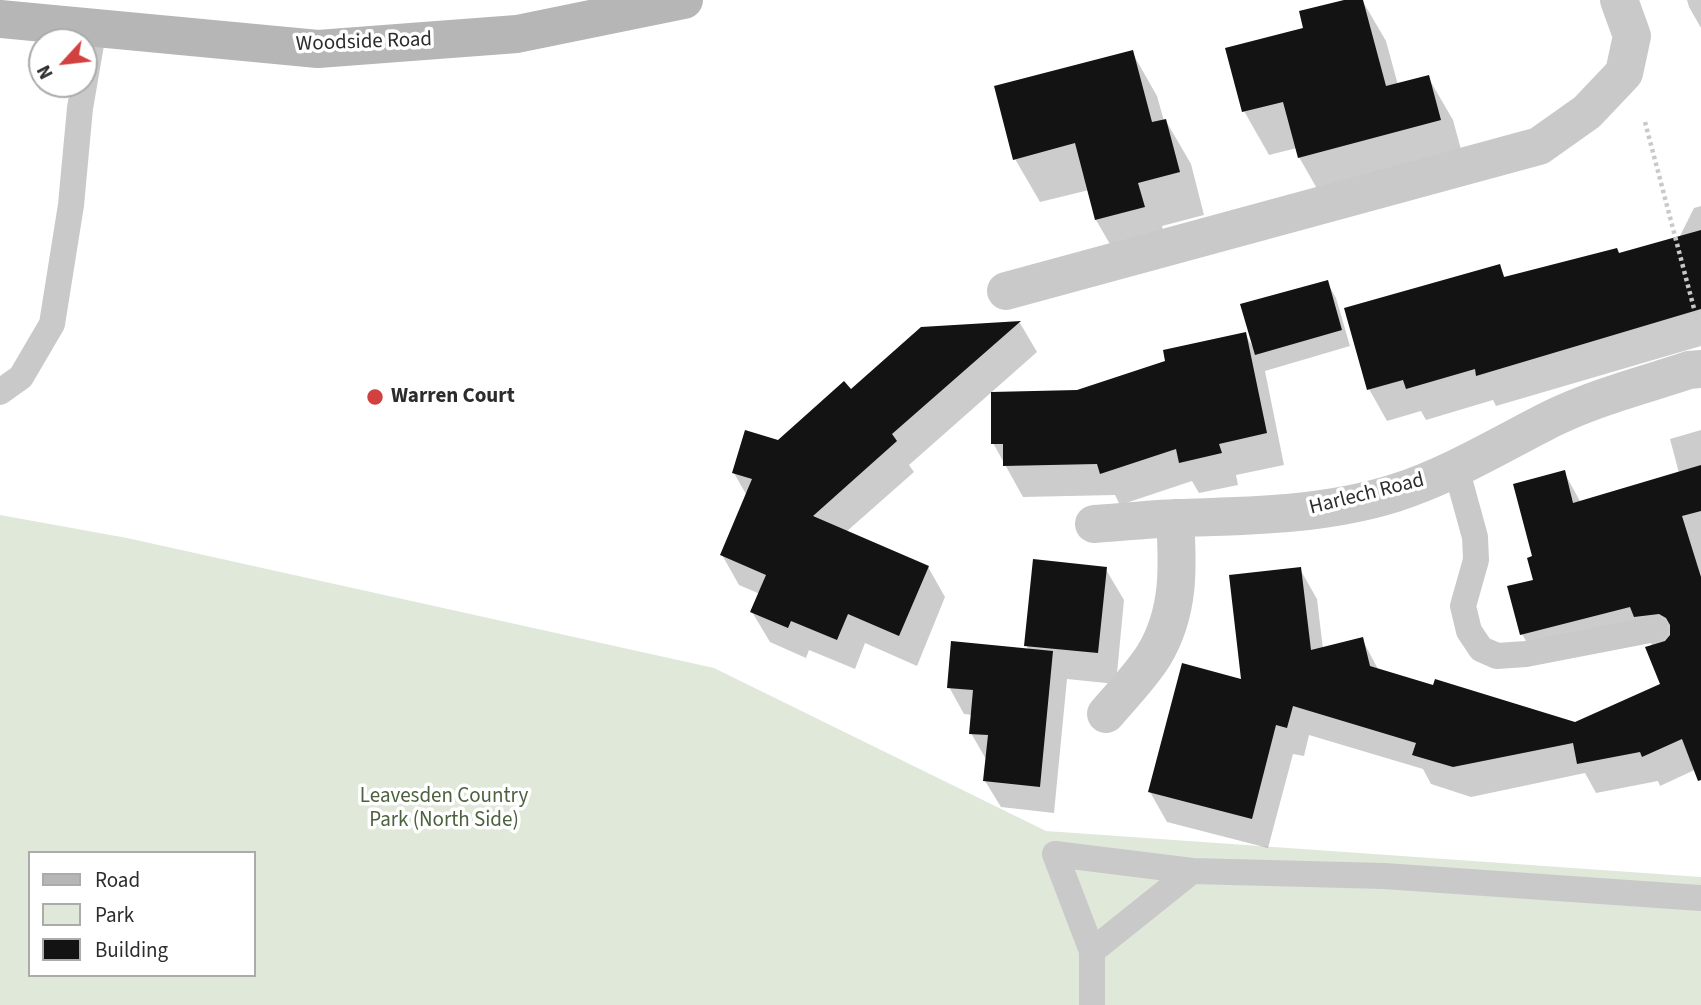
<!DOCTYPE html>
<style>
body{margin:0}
#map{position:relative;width:1701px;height:1005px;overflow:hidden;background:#fff;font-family:"Source Sans 3",sans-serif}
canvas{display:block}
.legend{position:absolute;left:28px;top:851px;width:228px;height:126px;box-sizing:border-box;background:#fff;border:2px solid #ababab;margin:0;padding:9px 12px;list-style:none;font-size:21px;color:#2c2c2c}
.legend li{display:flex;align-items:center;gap:14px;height:35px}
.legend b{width:35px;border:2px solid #ababab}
.north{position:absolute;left:28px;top:28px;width:70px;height:70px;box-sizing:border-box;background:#fff;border:2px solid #ababab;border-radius:50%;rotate:243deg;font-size:19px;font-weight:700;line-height:28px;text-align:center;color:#2c2c2c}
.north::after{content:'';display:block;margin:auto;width:24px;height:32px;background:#d1413f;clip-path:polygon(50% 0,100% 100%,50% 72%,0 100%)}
</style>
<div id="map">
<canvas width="1701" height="1005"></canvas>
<ul class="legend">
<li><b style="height:9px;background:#b6b6b6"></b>Road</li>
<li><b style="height:19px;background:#e0e8da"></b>Park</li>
<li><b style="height:19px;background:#131313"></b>Building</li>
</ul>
<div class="north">N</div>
</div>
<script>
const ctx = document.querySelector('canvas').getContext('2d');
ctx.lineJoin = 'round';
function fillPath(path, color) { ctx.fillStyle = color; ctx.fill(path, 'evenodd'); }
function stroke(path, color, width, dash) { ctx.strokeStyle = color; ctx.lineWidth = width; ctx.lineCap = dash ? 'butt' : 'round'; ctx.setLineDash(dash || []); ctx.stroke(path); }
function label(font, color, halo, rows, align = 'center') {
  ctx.font = font + ' "Source Sans 3",sans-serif'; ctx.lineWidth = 7; ctx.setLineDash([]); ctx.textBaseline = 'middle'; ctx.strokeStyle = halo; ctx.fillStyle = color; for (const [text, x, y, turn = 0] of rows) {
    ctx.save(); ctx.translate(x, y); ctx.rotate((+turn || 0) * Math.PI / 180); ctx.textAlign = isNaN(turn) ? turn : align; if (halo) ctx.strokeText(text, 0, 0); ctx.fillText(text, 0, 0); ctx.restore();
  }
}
const green = new Path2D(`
 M0,515L127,538L714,668L1046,831L1701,877V1005H0ZM30,853H254V975H30Z`);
const shadow = new Path2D(`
 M1351,0H1362L1386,41L1398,85L1428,77L1453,120L1465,164L1324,201L1299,157L1297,148L1269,155L1244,111L1305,29Z
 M1687,0H1701V28L1689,7Z
 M1132,52L1157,96L1164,121H1166L1191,164L1204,215L1162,226L1168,251L1121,263L1096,220L1089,190L1040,202L1015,159Z
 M1701,206V346L1496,406L1493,400L1426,420L1421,411L1387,421L1369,389L1499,267L1506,279L1619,255L1679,238L1694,208Z
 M1327,282L1336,298L1350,346L1265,371L1284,465L1236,475L1238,485L1199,493L1192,481L1120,505L1115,495L1023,497L993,443L1078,392L1245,334L1253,347Z
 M1020,323L1037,352L909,465L914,472L846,532L928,567L945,597L917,666L865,643L855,669L809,650L806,658L770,642L752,612L760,594L739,585L722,555L747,496L734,473L851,392L922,328Z
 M1701,430V767L1660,786L1658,781L1596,793L1585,773L1471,797L1431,784L1423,769L1309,735L1304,756L1293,754L1268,848L1167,822L1150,792L1243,682L1300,569L1317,599L1323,649L1362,639L1379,671L1575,724L1662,684L1653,647L1647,636L1539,664L1522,634L1535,581L1534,558L1564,472L1581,503L1679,473L1670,439Z
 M1105,568L1124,600L1116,684L1067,679L1054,813L1001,807L985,781L987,761L971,733L973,715L964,714L949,687L1029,650L1026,645Z`);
const building = new Path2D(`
 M1344,0H1363L1386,86L1429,75L1441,120L1298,158L1283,102L1242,112L1225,48L1303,28L1299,11Z
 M1133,50L1152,122L1166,119L1180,172L1138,183L1145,207L1095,220L1075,143L1013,160L994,86Z
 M1701,230V309L1476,376L1475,369L1406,389L1403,380L1367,390L1344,308L1500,264L1504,277L1617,248L1619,253Z
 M1328,280L1342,330L1255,355L1240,304Z
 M1021,321L892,434L897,441L813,516L929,566L899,636L848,614L837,640L791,621L788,628L750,612L766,575L720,555L752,479L732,473L745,430L778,440L844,381L851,389L921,327Z
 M1246,332L1267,433L1219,444L1222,453L1179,463L1176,449L1100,474L1097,464L1003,466V444H991V392L1077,390L1165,361L1163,350Z
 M1701,465V511L1682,516L1701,577V780L1698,781L1682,739L1642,757L1640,752L1577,764L1573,743L1453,767L1412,755L1416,743L1293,706L1287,728L1276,725L1252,819L1148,792L1182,663L1241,679L1229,575L1301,567L1311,650L1363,637L1370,666L1433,685L1435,679L1575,722L1660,684L1645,647L1665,641L1670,635V625L1666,618L1659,614L1634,617L1630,607L1520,635L1507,586L1533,580L1527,558L1532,556L1513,484L1565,470L1573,503Z
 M1033,559L1107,567L1098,653L1024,646Z
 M951,641L1053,651L1040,787L983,781L988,735L969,734L973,690L947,688Z`);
const path = new Path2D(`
 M1645,122L1697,320`);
const lane = new Path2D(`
 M0,392L21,377L52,324L71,205L80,108L94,27
 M1456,468L1475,537L1476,560L1463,606L1469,631L1481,649L1497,656L1526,654L1655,629
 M1092,951L1055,854L1192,871
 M1092,1005V951L1192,871L1384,876L1701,898`);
const street = new Path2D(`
 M1006,291L1539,146L1587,112L1624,73L1632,36L1619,0
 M1094,524C1122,522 1151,519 1179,518C1251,516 1325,515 1395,493C1451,475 1501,444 1553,418C1596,397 1644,385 1689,370L1701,369
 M1106,714C1122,695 1141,676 1154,655C1180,612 1178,566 1175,518`);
const secondary = new Path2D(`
 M0,19L318,49L517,34L684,0`);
const markers = [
 [375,397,9,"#d1413f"]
];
const streetNames = [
 ["Woodside Road",364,43,-2],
 ["Harlech Road",1367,495,-14]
];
const poiNames = [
 ["Warren Court",391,397]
];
const parkNames = [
 ["Leavesden Country",444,797],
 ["Park (North Side)",444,821]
];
fillPath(green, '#e0e8da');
fillPath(shadow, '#0003');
fillPath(building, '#131313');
stroke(path, '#c9c9c9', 4.5, [3.5, 3.5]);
stroke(lane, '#c9c9c9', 26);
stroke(street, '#c9c9c9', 38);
stroke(secondary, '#b6b6b6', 38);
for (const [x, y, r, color] of markers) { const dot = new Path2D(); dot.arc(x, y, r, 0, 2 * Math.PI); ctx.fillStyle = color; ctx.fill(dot); stroke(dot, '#fff', 2.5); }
label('21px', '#2c2c2c', '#fff', streetNames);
label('bold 21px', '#2c2c2c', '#fff', poiNames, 'left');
label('21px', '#4c623e', '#fff', parkNames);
</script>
